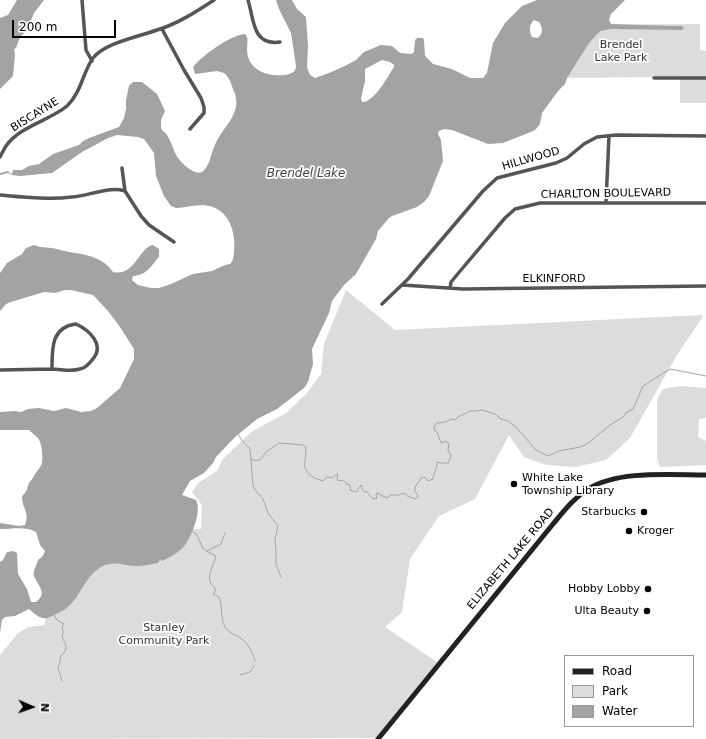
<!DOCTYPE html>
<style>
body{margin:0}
#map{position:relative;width:706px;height:739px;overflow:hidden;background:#fff;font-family:"DejaVu Sans",sans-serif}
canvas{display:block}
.legend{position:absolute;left:564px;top:655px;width:130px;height:72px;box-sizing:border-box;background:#fff;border:1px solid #999;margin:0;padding:5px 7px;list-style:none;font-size:12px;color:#000}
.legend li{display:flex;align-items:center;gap:8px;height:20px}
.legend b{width:20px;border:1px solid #999}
.north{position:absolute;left:12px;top:687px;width:40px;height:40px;-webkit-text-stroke:3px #fff;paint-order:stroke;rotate:92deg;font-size:11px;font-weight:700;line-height:16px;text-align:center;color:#000}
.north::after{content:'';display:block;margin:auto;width:14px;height:18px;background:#000;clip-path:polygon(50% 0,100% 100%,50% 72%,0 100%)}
.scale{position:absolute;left:12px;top:20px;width:104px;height:18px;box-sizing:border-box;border:2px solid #000;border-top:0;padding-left:5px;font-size:12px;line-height:14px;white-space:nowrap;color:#000;-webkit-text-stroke:3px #fff;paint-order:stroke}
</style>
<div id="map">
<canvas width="706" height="739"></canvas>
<ul class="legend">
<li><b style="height:5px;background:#222"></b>Road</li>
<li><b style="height:11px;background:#dcdcdc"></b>Park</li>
<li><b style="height:11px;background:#a3a3a3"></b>Water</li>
</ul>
<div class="north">N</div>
<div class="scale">200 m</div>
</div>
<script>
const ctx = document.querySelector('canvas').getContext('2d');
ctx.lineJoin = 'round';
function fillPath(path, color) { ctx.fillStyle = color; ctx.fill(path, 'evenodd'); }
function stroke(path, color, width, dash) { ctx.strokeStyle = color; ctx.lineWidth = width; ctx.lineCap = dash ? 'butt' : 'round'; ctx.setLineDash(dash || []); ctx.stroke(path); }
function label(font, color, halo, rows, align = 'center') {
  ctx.font = font + ' "DejaVu Sans",sans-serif'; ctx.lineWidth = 3.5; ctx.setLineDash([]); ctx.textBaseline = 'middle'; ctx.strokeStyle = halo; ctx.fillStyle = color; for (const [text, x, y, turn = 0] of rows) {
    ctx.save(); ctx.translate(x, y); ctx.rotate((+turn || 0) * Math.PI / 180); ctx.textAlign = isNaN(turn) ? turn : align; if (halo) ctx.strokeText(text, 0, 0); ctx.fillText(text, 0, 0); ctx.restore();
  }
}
const green = new Path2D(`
 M700,24V50L706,51V103H680V77L552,78V25Z
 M346,290L395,330L702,315V318L677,355L630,438L606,460L576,467L547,465L524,457L509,435L475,499L439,516L410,559L402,612L385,627L437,662L376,738L0,739V655L17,634L28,627L45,625L46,530L201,529L202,505L192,492L198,483L217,471L222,460L251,432L286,413L307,393L321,374L324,344Z
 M680,386L706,388V418L699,419L698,437L706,441V465L660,467L657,459V400L663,389Z`);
const water = new Path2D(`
 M17,0H44L34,13L27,30L20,37L16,48L14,49L15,55L13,76L0,89V18L8,15Z
 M276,0H292L297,9L306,17L308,46L307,67L310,75L315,78L329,73L345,66L356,60L364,52L381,45L392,46L400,53L412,54L414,52L415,40L417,38H423L424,40L425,56L433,64L452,69L470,78H483L487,73L493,43L505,23L522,6L537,0H625L611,14L609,20L611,24L672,26H682L684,28L682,30L611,29L600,31L589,43L567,78L565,84L558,91L542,113L540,124L536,129L533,131L503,143L488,144L452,130L444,129L439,131L438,134L441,140L443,161L429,196L424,202L417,207L392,216L389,218L378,231L376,239L356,274L344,285L332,301L329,313L312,349L313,364L308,382L304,388L277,409L257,419L235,437L216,457L213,463L204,473L190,481L182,495L196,500C202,511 192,535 185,545C181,551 169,558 162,561L160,560L158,563C151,564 144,566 136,566C124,566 113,560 101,567C82,578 80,604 58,613C55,614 53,616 50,617C41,621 35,614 29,609L15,616L5,617L2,620L0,633V562L3,560L7,552L13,551L17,553L18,574L27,589L31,602H36C48,593 38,586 34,576C32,572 37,565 38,560L42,557L45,551L40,545L36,532C26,526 12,529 0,529V523L19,526L25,525C30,512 22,508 22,497C23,494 26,493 27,489C29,481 30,483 34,476C36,472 41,467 42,463C43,456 42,444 38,438C35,435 32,433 29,430H0V412L14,411L21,412L28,409L39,408L54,411L66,408L81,412L91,411L97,408L120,388L134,359V349L120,327L108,311L93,295L71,290H65L55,293L44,292L11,302L6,304L0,311V273L7,263L22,254L26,248L34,245L40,247C52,247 63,251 75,253C90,255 104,259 113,272C135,277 139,247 153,245L159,249V257C150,267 147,275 133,276L132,280L138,285L151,288H159L171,284L193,274L212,271L225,265L230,264C234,260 233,257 234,253C236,235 231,214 213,207C201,203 190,207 178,208H176L171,206L164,196L156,176L154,153L144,139L138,137L117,135L108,138L82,152L52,173L20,176L12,175L8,173L0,175V173L8,171L11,174L13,172V170H22L29,166L39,164L53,154L79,145L83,141L89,138L119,127L124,118L126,109V100L129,86L133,82H142L157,94L165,111L161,120V128C163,132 165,132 167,135C176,150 172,155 188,168C193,171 196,174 202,172C210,166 210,156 214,147C222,126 245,113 233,89C231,83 229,77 224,73L217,71L195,74L193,67C203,55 230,35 245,34C249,38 247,43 247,49C247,70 267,77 285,75C291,74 296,72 296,66L291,33L279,9ZM534,20L539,22C543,27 543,34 538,38L532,37C529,32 529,24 534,20ZM382,60L390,62L394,65V67C388,76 374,103 362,102L361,99L365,81V69Z`);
const stream = new Path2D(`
 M238,434L243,442L250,449L253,485L255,490L263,499L268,513L278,526L275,539L276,551V564L281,577
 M251,459L256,461L261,459L267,451L279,443L303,445L306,447C306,451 305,464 304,467C307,470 308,473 310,475C314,479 319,479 323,481L327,477L332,478L337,474H338L337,480L344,481L348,485H350V490L356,492L361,485L363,491L367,492L373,499L377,498L376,494L377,493L387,498L391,495H399L404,493L407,496L416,499L418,496L415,491V487L422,477L426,478L428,481L433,479C434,471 437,471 437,462L441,463H448L451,456L448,450L449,444L446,441L441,443L437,432L435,431L434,426L437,423L446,422L451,419L455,420L458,417L470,411H477L482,410L495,414L501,419L508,421L516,427L536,450L548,456L559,451L580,447L587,444L610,425L623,417L627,412L633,409L643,386L670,369L706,376
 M192,531L197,535L203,549L216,556C214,566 203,579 215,588V592L213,594L219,597C223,608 220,617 225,627C229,634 238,635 243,640C249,645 253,654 255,661
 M207,551L221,544L225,533
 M54,615L57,620L64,624L62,626L63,633L62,636C65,646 70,646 61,656L60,662L58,667L62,681
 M240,675L250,672L254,666`);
const street = new Path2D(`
 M82,0L86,50L92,61
 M248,0C254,19 252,46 280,42
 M162,29L184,70L201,98L204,107V113L190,129
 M654,78H706
 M0,157C2,153 4,149 6,146C20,126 49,121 67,106C81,93 83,72 93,58C106,42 142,36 160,29C179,23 197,11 214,0
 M122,168L125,191L141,216L149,225L174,242
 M0,195C23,197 49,200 72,197C89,196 108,186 125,191
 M606,202L609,136
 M402,285L463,289L706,286
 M450,288L451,282L461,270L505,218L515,209L540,203H706
 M382,304L408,279L483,191L497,178L556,163L567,158L584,144L597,137L616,135L706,136
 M76,324C89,330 106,345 92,360C89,364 85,368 80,369C71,372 61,369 52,369C52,349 51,327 76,324Z
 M0,370L52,369`);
const secondary = new Path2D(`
 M378,739L553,524C564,511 574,498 588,489C618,470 671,475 706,475`);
const markers = [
 [514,484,4,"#000"],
 [644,512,4,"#000"],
 [629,531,4,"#000"],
 [648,589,4,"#000"],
 [647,611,4,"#000"]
];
const parkNames = [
 ["Brendel",621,45],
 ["Lake Park",621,58],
 ["Stanley",164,628],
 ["Community Park",164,641]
];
const streetNames = [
 ["BISCAYNE",35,115,-32],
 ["HILLWOOD",531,159,-16],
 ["CHARLTON BOULEVARD",606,194,-1],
 ["ELKINFORD",554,279],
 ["ELIZABETH LAKE ROAD",511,559,-50]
];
const poiNames = [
 ["White Lake",522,478,"left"],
 ["Township Library",522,491,"left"],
 ["Starbucks",636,512],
 ["Kroger",637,531,"left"],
 ["Hobby Lobby",640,589],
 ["Ulta Beauty",639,611]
];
const waterNames = [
 ["Brendel Lake",306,174]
];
fillPath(green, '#dcdcdc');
fillPath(water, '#a3a3a3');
stroke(stream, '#a3a3a3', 1);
stroke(street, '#555', 3.5);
stroke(secondary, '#222', 5);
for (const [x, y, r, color] of markers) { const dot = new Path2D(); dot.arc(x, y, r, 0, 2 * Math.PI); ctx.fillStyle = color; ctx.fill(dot); stroke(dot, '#fff', 1.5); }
label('11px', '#333', '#fff', parkNames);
label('11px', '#000', '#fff', streetNames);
label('11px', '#000', '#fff', poiNames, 'right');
label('italic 12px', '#444', '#fff', waterNames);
</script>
